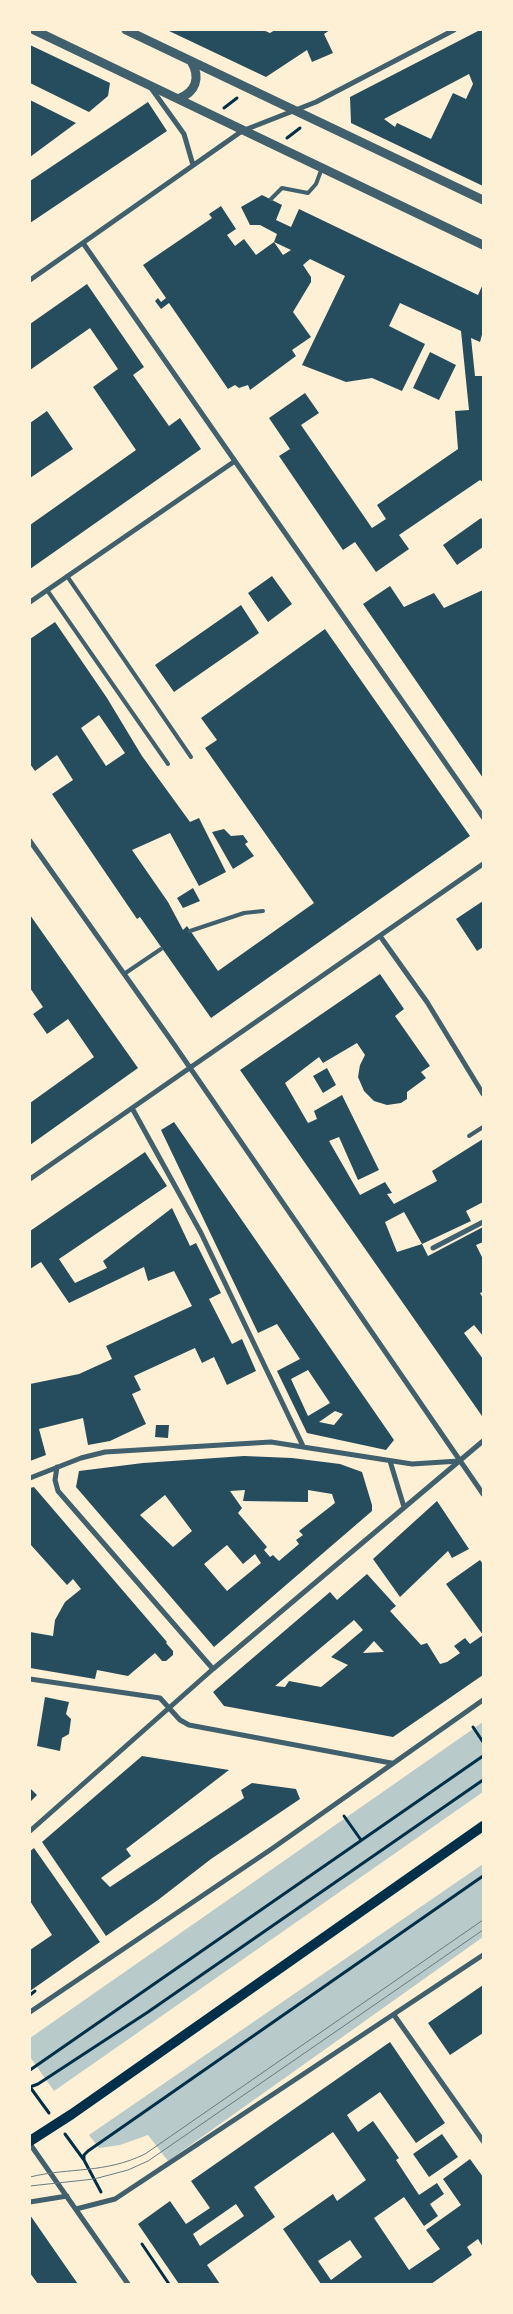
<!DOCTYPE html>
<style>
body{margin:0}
#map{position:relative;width:513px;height:2314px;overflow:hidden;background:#fdf0d5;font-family:Signika,sans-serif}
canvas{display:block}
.frame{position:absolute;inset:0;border:31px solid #fdf0d5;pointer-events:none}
</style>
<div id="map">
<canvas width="513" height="2314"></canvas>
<div class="frame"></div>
</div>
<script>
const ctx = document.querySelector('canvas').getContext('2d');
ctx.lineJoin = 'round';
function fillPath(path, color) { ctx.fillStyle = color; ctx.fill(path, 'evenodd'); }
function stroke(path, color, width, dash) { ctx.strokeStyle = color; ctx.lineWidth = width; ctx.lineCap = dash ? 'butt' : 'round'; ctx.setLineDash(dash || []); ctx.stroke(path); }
const green = new Path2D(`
 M483,1722V1792L54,2091L30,2057V2038Z
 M483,1864V1937L168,2161L148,2135L120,2145L99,2148L89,2135Z`);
const building = new Path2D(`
 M167,30H263L270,33L275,30H330L324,34L333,53L312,62L307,50L266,77Z
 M480,30H483V186L351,123L350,97ZM469,74L473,84L466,99L453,93L431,139L397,123L395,127L384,119Z
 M30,45L110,83L108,96L89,112L30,83Z
 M30,100L76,123L30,157Z
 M148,102L167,131L30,223V181Z
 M262,195L282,205L276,220L291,227L299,209L478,295L483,284V331L480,342L471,338L475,376H483V482L480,480L399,535L409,549L376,572L355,542L343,550L279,456L290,449L269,418L305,393L319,413L301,425L372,528L386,519L377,505L458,449L455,411L469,410L461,331L400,303L389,326L425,344L402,391L372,378L346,382L302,365L345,276L310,259L303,265L311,277V282L293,312L311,337L292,350L296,356L250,390L248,385L239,388L235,385L228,389L169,303L161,309L155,301L158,298L161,302L166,298L143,265L212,218L209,214L221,206L236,229L227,235L235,246L244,239L256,255L274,242L277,234L260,225H250L241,207ZM274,242L291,250L283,255Z
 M87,284L144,367L133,375L169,426L180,418L201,449L30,569V525L136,450L93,387L118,369L90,328L30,370V324Z
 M430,352L456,365L439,400L413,388Z
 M47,411L73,449L30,478V423Z
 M481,518L483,521V547L457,565L443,545Z
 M272,576L292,604L268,622L248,593Z
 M390,586L404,607L434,593L444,608L483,590V778L363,604Z
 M241,605L259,633L174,692L155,665Z
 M55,622L107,698L142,756L190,822L199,818L226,872L199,886L170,833L132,850L168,902L183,930L187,926L218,971L314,903L205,748L217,740L201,718L325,629L470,836L211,1018L140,917L137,919L52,794L73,780L57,755L35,771L30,764V639ZM99,715L125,753L106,766L81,728Z
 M224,829L231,836L243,835L248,842L245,844L254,856L233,869L212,832Z
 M193,888L200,901L183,908L177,898Z
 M483,901V947L477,951L456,919Z
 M30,915L138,1068L30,1145V1103L94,1057L68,1019L47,1034L33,1014L43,1007L30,988Z
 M380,974L404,1009L395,1016L430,1066L421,1072L426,1078L407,1092V1099L401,1103L387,1105L374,1101L364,1091L358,1077L360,1065L365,1055L357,1043L323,1063L319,1057L285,1083L308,1123L317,1119L314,1111L342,1095L379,1170L358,1180L339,1137L329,1141L360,1195L385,1182L392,1193L387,1194L394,1204L437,1181L432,1171L483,1139V1202L466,1211L471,1221L422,1244L428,1256L483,1227V1242L476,1245L483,1259V1292L480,1293L483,1298V1336L474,1325L464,1333L483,1359L482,1416L240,1070ZM404,1212L422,1244L397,1252L385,1222Z
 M327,1068L336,1085L323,1093L313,1076Z
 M174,1122L394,1440L386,1450L307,1433L277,1371L300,1359L277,1324L258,1333L161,1130ZM308,1370L330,1403L308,1416L291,1379ZM335,1411L343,1414L334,1425L319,1422Z
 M145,1152L167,1186L59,1259L75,1283L107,1268L103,1261L172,1208L190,1246L196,1243L221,1293L209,1299L232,1344L242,1339L256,1371L227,1385L214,1357L202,1363L195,1348L134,1376L141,1390L132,1394L146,1424L110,1441L88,1445L83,1418L39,1429L46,1455L30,1461V1384L79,1374L112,1359L106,1346L192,1306L174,1271L148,1281L144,1267L69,1303L41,1262L30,1269V1231Z
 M156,1425H169L168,1438L155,1437Z
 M244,1456L292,1458L340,1464L362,1472L372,1505V1511L214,1647L76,1487L79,1471L143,1463ZM245,1490L243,1501L308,1502V1490L332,1494L335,1503L299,1531L303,1535L296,1540L299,1544L279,1561L273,1555L270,1557L264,1550L267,1547L238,1513L242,1508L230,1491ZM165,1495L192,1531L173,1547L140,1515ZM227,1545L243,1564L255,1554L261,1563L227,1591L204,1564Z
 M34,1487L167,1642L166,1643L173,1651V1655L166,1661H162L155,1653L128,1676L97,1670L95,1679L30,1668V1632L53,1636L55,1620L65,1602L81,1589L73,1579L67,1585L30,1544V1488Z
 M437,1501L469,1549L452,1558L448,1551L400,1597L373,1559Z
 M480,1560L483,1564V1675L393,1737L224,1706L213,1692L330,1592L337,1600L367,1574L396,1606L390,1611L421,1645L427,1643L440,1664L447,1662L460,1653L454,1646L465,1638L470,1644L483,1635L446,1584ZM354,1620L363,1630L331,1657L348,1665L321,1687L289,1681L285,1687L275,1686ZM374,1641L384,1652L363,1653Z
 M45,1697L69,1702L66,1714L71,1719L69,1734L62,1738L60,1751L37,1746Z
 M142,1756L229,1770L126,1849L131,1856L101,1878L110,1887L244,1798L241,1790L252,1783L296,1789L300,1799L211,1859L158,1900L106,1936L42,1842Z
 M30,1788L37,1795L30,1802Z
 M34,1848L100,1942L30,1991V1950L52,1935L30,1901V1851Z
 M483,1985V2033L450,2055L428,2023Z
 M390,2042L445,2123L416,2143L380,2092L347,2115L358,2132L373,2121L399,2158L396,2160L419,2195L437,2183L444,2194L430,2204L438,2216L424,2226L404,2197L374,2218L409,2270L440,2249L426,2230L461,2205L443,2179L470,2159L483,2177V2247L478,2239L467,2247L472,2255L431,2284H321L283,2229L333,2194L337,2201L366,2180L333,2132L254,2187L275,2217L207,2265L220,2284H179L138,2224L170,2201L186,2224L210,2208L191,2181ZM236,2204L244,2216L200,2246L193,2234ZM350,2240L362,2257L331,2280L318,2261Z
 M442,2134L458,2157L429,2177L413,2154Z
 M30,2215L73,2277L78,2284H38L30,2273Z`);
const path = new Path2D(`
 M224,108L237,98
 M287,138L300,128
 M473,1727L483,1742
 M344,1816L361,1840
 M30,1995L35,1991
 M30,2070L483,1756
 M30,2087L38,2084L148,2012L483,1780
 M30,2087L49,2113
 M65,2134L84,2160L101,2192
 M84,2160V2155L88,2151L483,1876
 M142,2244L169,2284`);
const service = new Path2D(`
 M271,199L282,188L308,193L316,184L322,168
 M67,576L191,757
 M47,590L168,764
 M190,931L244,913L263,911
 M124,974L161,949
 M469,1136L483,1127`);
const minor = new Path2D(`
 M151,88L184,134L193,165
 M83,243L483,817
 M30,280L242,131L316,102L454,30
 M30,602L235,461
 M30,841L173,1043L483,1494
 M380,936L427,1002L483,1094
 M132,1108L201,1233L303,1446
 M30,1179L483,864
 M433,1248L483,1222
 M390,1461L404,1507
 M57,1467L55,1480L58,1491L213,1669
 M30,1478L81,1458L105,1452L271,1442L412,1464L459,1461
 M30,1679L160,1698L180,1720L189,1725L391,1763
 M30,1831L213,1669L483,1441
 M30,2012L273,1848L483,1700
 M394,2015L483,2141
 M30,2144L128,2284
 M30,2202L67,2196
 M76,2209L115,2199L483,1955`);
const tertiary = new Path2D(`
 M34,30L483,245
 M126,30L483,200
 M178,99C196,92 201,78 191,61`);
const secondary = new Path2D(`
 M30,2141L72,2114L483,1826`);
const tram = new Path2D(`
 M30,2177C71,2167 104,2174 145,2154L483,1920
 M30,2186L94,2179L128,2170L148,2161L483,1930`);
fillPath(green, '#b9caca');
fillPath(building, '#264d5e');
stroke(path, '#003049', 3);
stroke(service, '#3f606c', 4);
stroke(minor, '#3f606c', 5);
stroke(tertiary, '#3f606c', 9);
stroke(secondary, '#003049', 10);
stroke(tram, '#657d81', 1);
</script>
